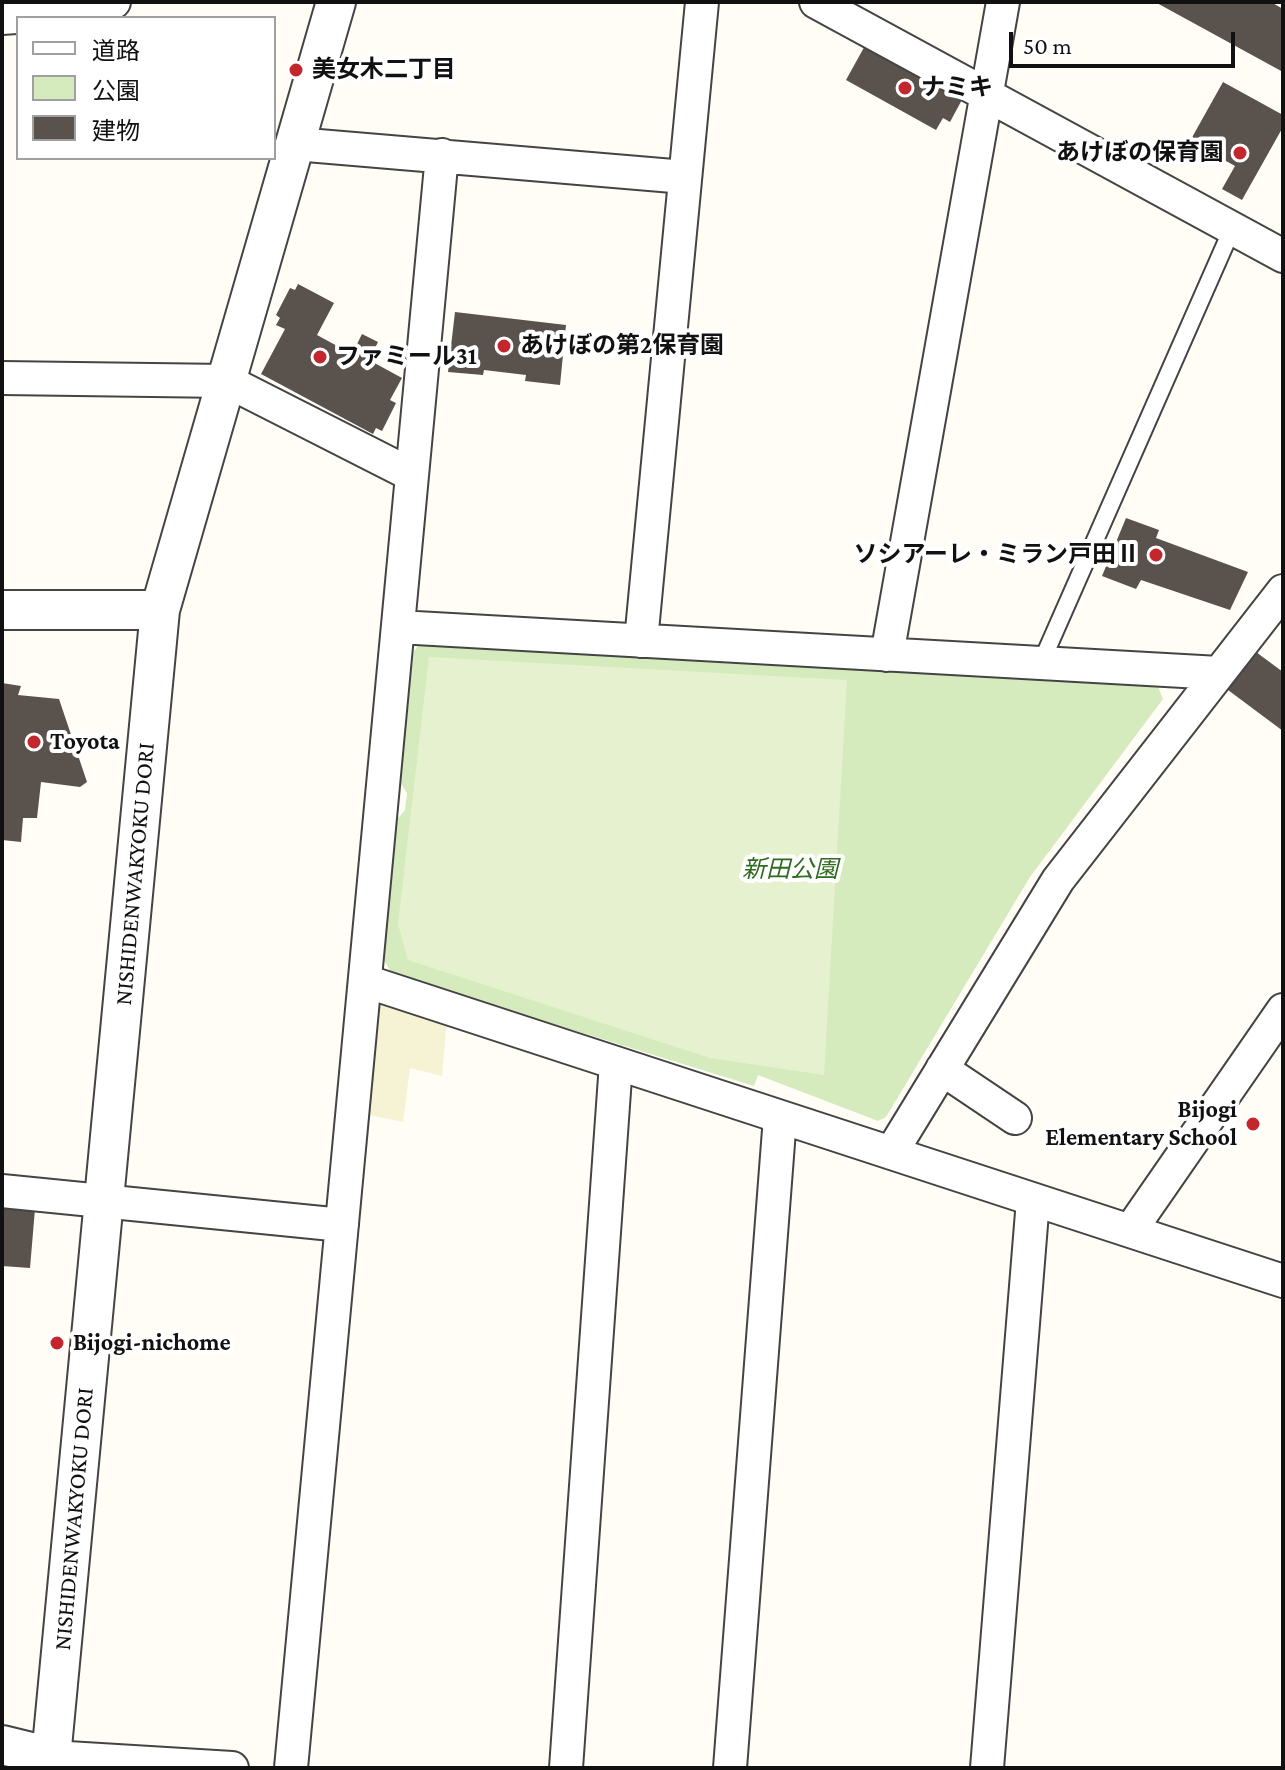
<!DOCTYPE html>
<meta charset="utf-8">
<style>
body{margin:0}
#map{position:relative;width:1285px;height:1770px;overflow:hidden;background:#fffdf5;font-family:"Crimson Pro","Noto Sans JP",serif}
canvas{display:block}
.frame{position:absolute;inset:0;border:4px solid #111;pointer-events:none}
.legend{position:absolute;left:16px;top:16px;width:260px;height:144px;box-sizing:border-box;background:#fff;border:2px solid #a0a0a0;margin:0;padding:10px 14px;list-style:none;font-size:24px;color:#111}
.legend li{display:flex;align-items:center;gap:16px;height:40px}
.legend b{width:40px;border:2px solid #a0a0a0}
.scale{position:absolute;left:1009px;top:32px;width:226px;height:36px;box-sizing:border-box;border:4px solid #111;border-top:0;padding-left:10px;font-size:24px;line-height:28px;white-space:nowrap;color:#111;-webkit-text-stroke:6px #fff;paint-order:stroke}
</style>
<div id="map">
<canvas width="1285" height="1770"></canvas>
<div class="frame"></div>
<ul class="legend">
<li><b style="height:10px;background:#fff"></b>道路</li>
<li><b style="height:22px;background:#d5ebbd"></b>公園</li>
<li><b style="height:22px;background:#5a524d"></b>建物</li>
</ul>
<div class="scale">50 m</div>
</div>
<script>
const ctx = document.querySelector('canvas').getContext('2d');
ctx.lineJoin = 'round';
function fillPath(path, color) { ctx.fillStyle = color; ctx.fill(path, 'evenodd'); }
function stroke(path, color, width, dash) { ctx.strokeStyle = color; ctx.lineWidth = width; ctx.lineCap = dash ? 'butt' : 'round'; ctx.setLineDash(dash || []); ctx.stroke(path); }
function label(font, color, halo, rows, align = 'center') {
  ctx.font = font + ' "Crimson Pro","Noto Sans JP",serif'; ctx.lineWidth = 8; ctx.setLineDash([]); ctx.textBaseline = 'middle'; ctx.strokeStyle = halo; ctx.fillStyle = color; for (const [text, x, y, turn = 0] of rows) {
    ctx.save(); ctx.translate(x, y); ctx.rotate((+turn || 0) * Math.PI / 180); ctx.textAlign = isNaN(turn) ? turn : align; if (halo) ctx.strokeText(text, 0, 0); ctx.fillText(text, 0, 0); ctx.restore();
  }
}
const farmland = new Path2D(`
 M388,999L447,1019L442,1076L410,1068L403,1122L369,1115L378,1007Z`);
const green = new Path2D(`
 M422,641L1157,684L1163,699L1030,877L886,1117L878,1121L758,1075L754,1086L392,974L384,960L395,822L405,810L407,793L398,779L414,651Z`);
const pitch = new Path2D(`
 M429,657L847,680L824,1075L710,1058L408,960L398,924Z`);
const building = new Path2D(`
 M1155,2H1271L1283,9V72Z
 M867,42L964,96L950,122L943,118L936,130L846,80Z
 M1223,82L1283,115V127L1242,200L1222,189L1235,166L1190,141Z
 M298,284L334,303L317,335L352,354L362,334L378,342L369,360L402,378L390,400L396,403L382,431L376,428L373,434L261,374L285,329L276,325L280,318L276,315L290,288L295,290Z
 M455,312L566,325L560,385L525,381L526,375L484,370L483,375L448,372Z
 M1126,518L1159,530L1156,538L1248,572L1230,610L1141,580L1136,589L1102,576Z
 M1256,652L1283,672V731L1228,690Z
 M2,683L21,686L18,695L59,699L87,782L80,787L41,782L37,818H23L21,842L2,840Z
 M2,1206L35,1209L30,1268L2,1266Z`);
const service = new Path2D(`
 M1041,663L1232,229`);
const minor = new Path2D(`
 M816,2L1283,256
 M2,18L88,12L114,2
 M295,144L685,177
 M2,378L227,381L412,475
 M398,627L1219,673
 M641,641L702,2
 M887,655L1003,2
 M365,981L1283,1281
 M942,1069L1015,1118
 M891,1153L1058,880L1283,591
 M2,1191L342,1225
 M1130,1231L1283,1010
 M51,1757L232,1768
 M291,1768L442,155
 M566,1768L616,1063
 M730,1768L780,1117
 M987,1768L1033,1200`);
const tertiary = new Path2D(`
 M2,610H160
 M2,1745L51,1757
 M50,1768L160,610L336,2`);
const markers = [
 [296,70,8,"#c4262e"],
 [905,88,8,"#c4262e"],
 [1240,153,8,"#c4262e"],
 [504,346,8,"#c4262e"],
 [320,357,8,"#c4262e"],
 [1156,555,8,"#c4262e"],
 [34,742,8,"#c4262e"],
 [1253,1124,8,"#c4262e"],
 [57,1343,8,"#c4262e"]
];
const poiNames = [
 ["美女木二丁目",312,70],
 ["ナミキ",921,88],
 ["あけぼの保育園",1224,153,"right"],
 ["あけぼの第2保育園",520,346],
 ["ファミール31",336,357],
 ["ソシアーレ・ミラン戸田Ⅱ",1140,555,"right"],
 ["Toyota",50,742],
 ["Bijogi",1237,1110,"right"],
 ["Elementary School",1237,1138,"right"],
 ["Bijogi-nichome",73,1343]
];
const parkNames = [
 ["新田公園",790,870]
];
const streetNames = [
 ["NISHIDENWAKYOKU DORI",135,874,-85],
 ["NISHIDENWAKYOKU DORI",74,1519,-85]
];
fillPath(farmland, '#f6f3d4');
fillPath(green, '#d5ebbd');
fillPath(pitch, '#e6f2cf');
fillPath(building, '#5a524d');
stroke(service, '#444', 20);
stroke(minor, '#444', 36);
stroke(tertiary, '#444', 42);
stroke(service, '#fff', 16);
stroke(minor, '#fff', 32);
stroke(tertiary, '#fff', 38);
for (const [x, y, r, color] of markers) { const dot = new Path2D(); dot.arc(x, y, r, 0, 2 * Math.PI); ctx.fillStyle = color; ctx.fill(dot); stroke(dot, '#fff', 3); }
label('bold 24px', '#111', '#fff', poiNames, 'left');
label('italic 24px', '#2f6b1f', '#fff', parkNames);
label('24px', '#111', '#fff', streetNames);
</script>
